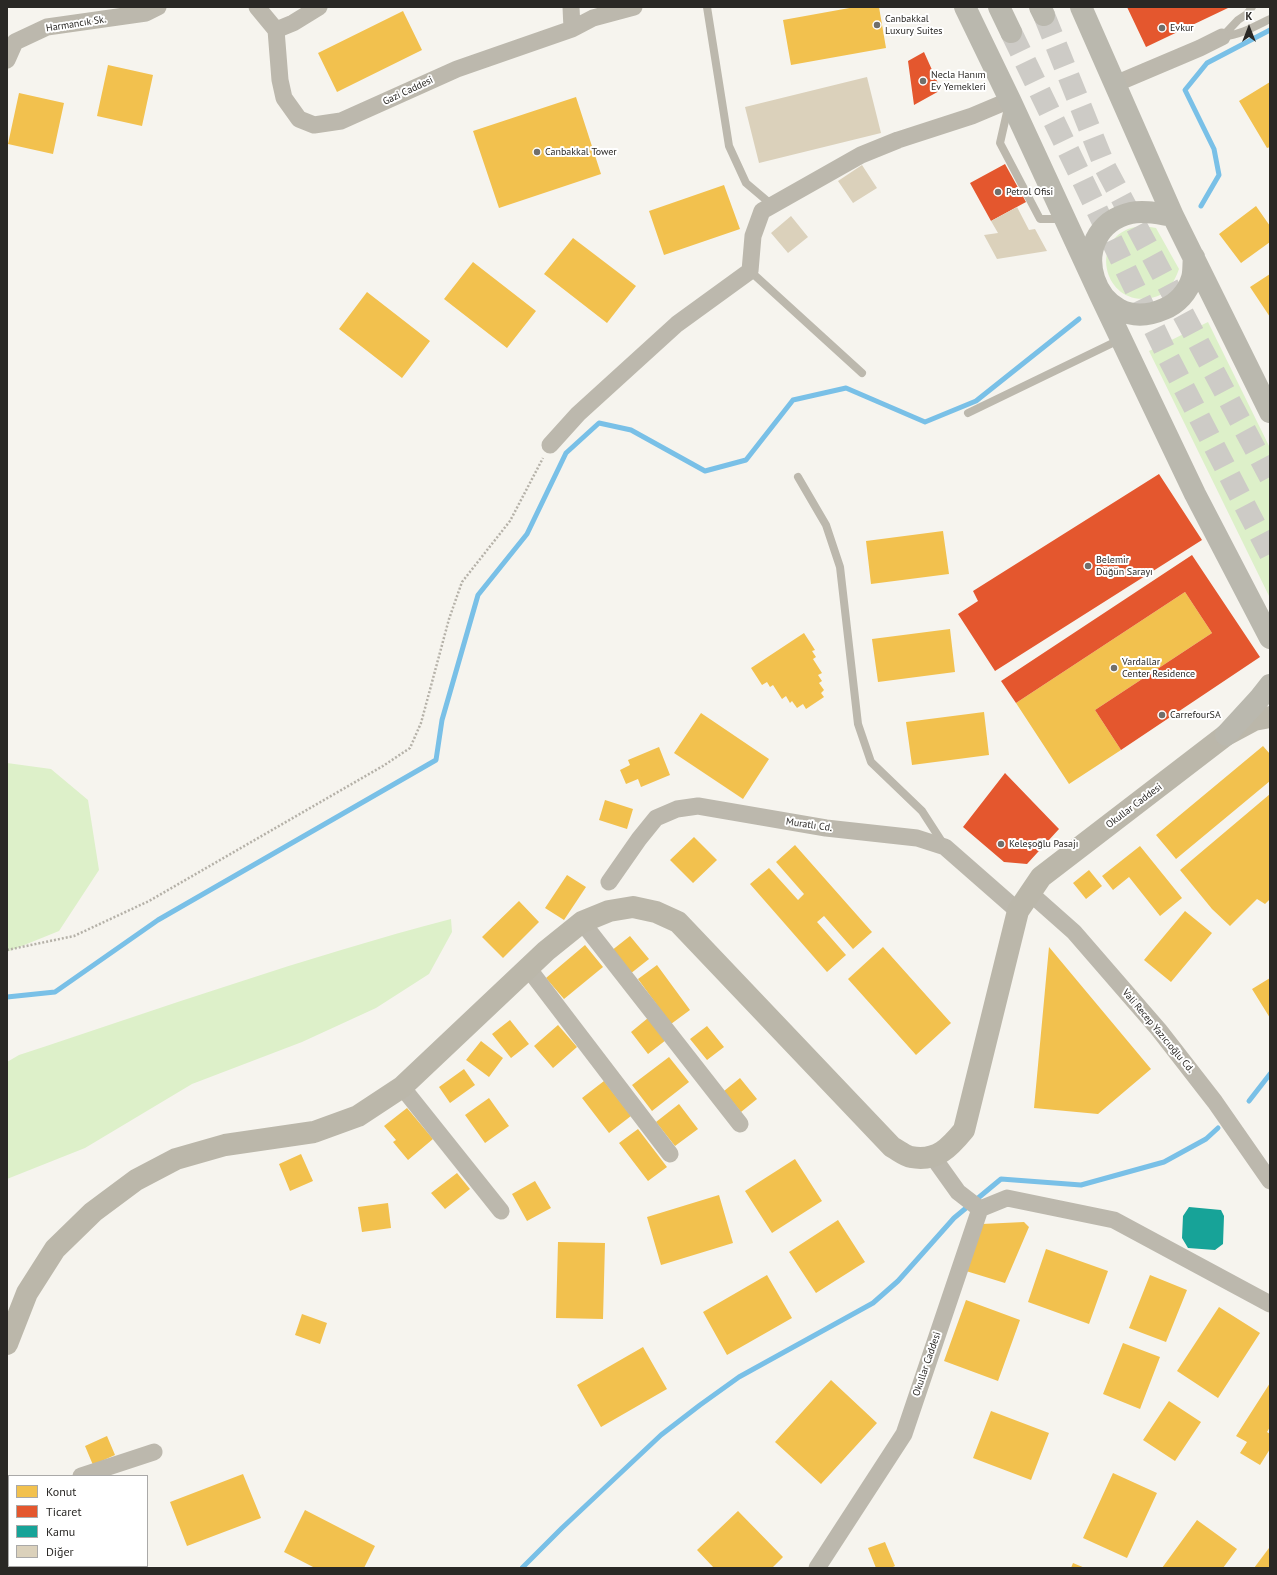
<!DOCTYPE html>
<meta charset="utf-8">
<style>
body{margin:0}
#map{position:relative;width:1277px;height:1575px;overflow:hidden;background:#f6f4ee;font-family:"PT Sans",sans-serif}
canvas{display:block}
.frame{position:absolute;inset:0;border:8px solid #2a2825;pointer-events:none}
.legend{position:absolute;left:8px;top:1475px;width:140px;height:92px;box-sizing:border-box;background:#fff;border:1px solid #aaa9a8;margin:0;padding:5px 7px;list-style:none;font-size:12px;color:#2a2825}
.legend li{display:flex;align-items:center;gap:8px;height:20px}
.legend b{width:20px;border:1px solid #aaa9a8}
.north{position:absolute;left:1229px;top:8px;width:40px;height:40px;-webkit-text-stroke:3px #fff;paint-order:stroke;rotate:0deg;font-size:11px;font-weight:700;line-height:16px;text-align:center;color:#2a2825}
.north::after{content:'';display:block;margin:auto;width:14px;height:18px;background:#2a2825;clip-path:polygon(50% 0,100% 100%,50% 72%,0 100%)}
</style>
<div id="map">
<canvas width="1277" height="1575"></canvas>
<div class="frame"></div>
<ul class="legend">
<li><b style="height:11px;background:#f2c14e"></b>Konut</li>
<li><b style="height:11px;background:#e4572e"></b>Ticaret</li>
<li><b style="height:11px;background:#17a398"></b>Kamu</li>
<li><b style="height:11px;background:#dbd1bb"></b>Diğer</li>
</ul>
<div class="north">K</div>
</div>
<script>
const ctx = document.querySelector('canvas').getContext('2d');
ctx.lineJoin = 'round';
function fillPath(path, color) { ctx.fillStyle = color; ctx.fill(path, 'evenodd'); }
function stroke(path, color, width, dash) { ctx.strokeStyle = color; ctx.lineWidth = width; ctx.lineCap = dash ? 'butt' : 'round'; ctx.setLineDash(dash || []); ctx.stroke(path); }
function label(font, color, halo, rows, align = 'center') {
  ctx.font = font + ' "PT Sans",sans-serif'; ctx.lineWidth = 4; ctx.setLineDash([]); ctx.textBaseline = 'middle'; ctx.strokeStyle = halo; ctx.fillStyle = color; for (const [text, x, y, turn = 0] of rows) {
    ctx.save(); ctx.translate(x, y); ctx.rotate((+turn || 0) * Math.PI / 180); ctx.textAlign = isNaN(turn) ? turn : align; if (halo) ctx.strokeText(text, 0, 0); ctx.fillText(text, 0, 0); ctx.restore();
  }
}
const green = new Path2D(`
 M1144,226L1156,228L1179,269C1174,283 1167,295 1151,298C1105,307 1088,242 1131,228C1135,227 1140,226 1144,226Z
 M1208,322L1270,448V598L1149,351Z
 M7,763L51,769L88,800L99,870L59,931L7,952Z
 M451,919L452,932L429,974L376,1008L302,1042L192,1084L85,1148L7,1179V1062L19,1055C162,1008 305,957 451,919Z`);
const homes = new Path2D(`
 M855,7H879L886,48L791,65L783,20Z
 M403,11L422,50L337,92L318,53Z
 M108,65L153,75L142,126L97,116Z
 M1270,82V147L1267,148L1239,101Z
 M19,93L64,103L53,154L8,144Z
 M576,97L601,174L499,208L473,131Z
 M724,185L740,229L664,255L649,211Z
 M1256,206L1270,226V242L1241,263L1219,234Z
 M573,238L636,286L607,323L544,274Z
 M473,262L536,311L507,348L444,299Z
 M1270,274V317L1250,287Z
 M367,292L430,341L402,378L339,329Z
 M943,531L949,574L871,584L866,541Z
 M1185,592L1212,633L1095,710L1121,750L1069,784L1016,703Z
 M950,629L955,672L878,682L872,639Z
 M804,633L815,650L812,651L816,657L813,659L822,673L818,675L822,681L819,683L824,690L821,693L824,697L806,709L803,704L797,708L792,701L790,703L786,696L782,699L773,685L770,687L767,682L762,685L751,668Z
 M984,712L989,755L912,765L906,722Z
 M701,713L769,759L743,799L674,753Z
 M1263,746L1270,754V781L1176,859L1156,835Z
 M659,747L670,775L641,787L638,779L626,784L620,770L630,765L628,760Z
 M1270,794V899L1265,904L1257,899L1230,926L1212,909L1180,870Z
 M605,800L633,809L627,829L599,820Z
 M694,837L717,860L693,883L670,860Z
 M795,845L872,932L853,949L824,916L817,922L846,955L827,972L750,884L769,868L798,900L804,894L776,862Z
 M1140,846L1182,898L1160,916L1129,877L1113,890L1102,876Z
 M1089,870L1102,886L1086,899L1073,883Z
 M567,875L586,887L564,920L545,908Z
 M519,901L539,922L503,958L482,937Z
 M1185,911L1212,933L1171,982L1144,960Z
 M630,936L649,959L630,974L611,951Z
 M585,945L603,967L564,999L546,978Z
 M883,947L951,1023L916,1055L848,979Z
 M1049,947L1151,1069L1098,1114L1034,1108Z
 M657,965L690,1010L671,1024L638,979Z
 M1270,978V1018L1252,989Z
 M648,1018L666,1040L648,1054L631,1032Z
 M510,1020L529,1044L511,1058L492,1034Z
 M558,1025L577,1047L553,1068L534,1046Z
 M707,1026L724,1047L707,1060L690,1039Z
 M481,1041L503,1058L489,1077L466,1060Z
 M669,1057L689,1082L652,1111L632,1085Z
 M464,1069L475,1085L450,1103L439,1087Z
 M740,1078L757,1099L741,1112L724,1091Z
 M604,1081L631,1116L609,1133L582,1098Z
 M489,1098L509,1126L485,1143L465,1115Z
 M679,1104L698,1129L675,1146L656,1122Z
 M407,1108L433,1139L408,1160L393,1142L396,1140L384,1126Z
 M638,1129L667,1167L648,1181L619,1143Z
 M301,1154L313,1181L290,1191L279,1164Z
 M795,1159L822,1201L772,1233L745,1191Z
 M457,1173L470,1189L445,1209L431,1193Z
 M535,1181L551,1208L527,1221L512,1194Z
 M719,1195L733,1243L661,1265L647,1217Z
 M388,1203L391,1228L362,1232L358,1207Z
 M838,1220L865,1262L816,1293L789,1252Z
 M1024,1222L1029,1227L1005,1283L966,1271L982,1224Z
 M558,1242L605,1243L603,1319L556,1318Z
 M1046,1249L1108,1271L1089,1324L1028,1302Z
 M767,1275L792,1318L727,1355L703,1312Z
 M1150,1275L1187,1290L1166,1342L1129,1328Z
 M966,1300L1020,1320L998,1381L944,1361Z
 M1219,1307L1260,1333L1218,1398L1177,1371Z
 M302,1314L327,1323L320,1344L295,1335Z
 M1123,1343L1160,1357L1140,1409L1103,1394Z
 M643,1347L667,1389L601,1427L577,1385Z
 M831,1380L877,1423L821,1484L775,1442Z
 M1270,1383V1427L1267,1432L1270,1434V1449L1260,1465L1240,1453L1247,1442L1236,1436Z
 M1169,1401L1201,1422L1175,1461L1143,1440Z
 M991,1411L1049,1433L1031,1480L973,1458Z
 M107,1436L115,1455L93,1465L85,1446Z
 M1113,1473L1157,1493L1127,1558L1083,1538Z
 M243,1474L261,1518L187,1546L170,1502Z
 M305,1510L375,1546L364,1568H315L284,1552Z
 M738,1511L783,1557L772,1568H714L697,1550Z
 M1197,1520L1237,1549L1223,1568H1162Z
 M885,1542L895,1566L891,1568H876L868,1548Z
 M1269,1548L1270,1549V1568H1254Z
 M1073,1563L1085,1568H1071Z`);
const shops = new Path2D(`
 M1127,7H1228V8L1146,47Z
 M924,52L941,90L914,105L908,61Z
 M1005,164L1026,202L991,221L970,183Z
 M1159,474L1202,540L995,671L958,614L978,601L973,591Z
 M1192,555L1260,657L1121,750L1095,710L1212,633L1185,592L1016,703L1001,681Z
 M1005,773L1059,829L1027,864L1004,862L963,827Z`);
const public = new Path2D(`
 M1189,1207L1221,1210L1224,1216L1223,1244L1215,1250L1188,1248L1182,1238L1183,1216Z
 M7,1505H9V1533H7Z`);
const stream = new Path2D(`
 M1201,206L1219,175L1214,149L1185,90L1207,63L1270,30
 M7,997L55,992L158,920L436,760L442,720L478,595L527,534L566,453L599,423L631,430L705,471L746,460L793,400L846,388L925,422L976,401L1079,319
 M1249,1101L1270,1074
 M522,1568L562,1528L661,1435L700,1405L739,1377L873,1303L898,1281L954,1218L1001,1179L1081,1185L1164,1162L1206,1139L1218,1128`);
const building = new Path2D(`
 M867,77L881,133L759,163L745,107Z
 M862,165L877,188L853,203L838,181Z
 M1017,207L1029,230L1035,229L1047,251L997,259L984,235L998,233L991,221Z
 M791,216L808,237L788,253L771,233Z`);
const highwayTunnel = new Path2D(`
 M1044,15L1105,167L1270,477
 M1011,32L1167,355L1270,554`);
const path = new Path2D(`
 M7,950L74,936L149,901L383,766L410,748L421,723L449,619L462,582L510,521L543,458`);
const lane = new Path2D(`
 M707,7L729,146L746,183L772,205
 M1222,37C1240,35 1254,27 1270,19
 M1222,37L1238,20L1247,14L1252,7
 M1008,108L1000,143L1040,219H1063
 M750,271L862,373
 M968,413L1121,339
 M798,477L826,525L840,567L858,724L871,762L922,811L944,845`);
const street = new Path2D(`
 M257,7L276,30L280,80L284,98L299,119L314,125L341,121L457,69L572,29L593,18L634,7
 M571,7L572,29
 M276,30L293,23L319,7
 M7,60L15,42L47,27L146,13L158,7
 M1115,84L1200,48L1222,37
 M550,445L578,414L677,324L750,271L753,236L762,211L861,155L898,140L972,116L1010,100
 M609,882L639,839L656,818L677,809L698,806L826,828L917,838L945,847L1018,911
 M1030,893L1074,932L1159,1030L1215,1102L1270,1181
 M582,922L740,1124
 M528,968L670,1154
 M402,1087L501,1211
 M933,1157L958,1192L980,1209
 M980,1209L1007,1198L1114,1220L1270,1304
 M81,1476L154,1452
 M7,1493L9,1492
 M817,1568L904,1434L980,1209`);
const secondary = new Path2D(`
 M7,1344L27,1293L55,1249L93,1212L136,1180L176,1159L225,1145L314,1132L358,1116L402,1087L546,951L582,922L609,911L633,907L656,912L678,922L892,1147C898,1150 905,1156 911,1157C937,1162 950,1147 964,1130L1018,911L1041,877L1226,735L1254,720L1270,717`);
const highway = new Path2D(`
 M965,7L1010,100L1101,297L1195,494L1270,638
 M999,7L1011,32
 M1040,7L1044,15
 M1081,7L1173,216L1270,412
 M1173,216C1160,214 1145,210 1131,213C1059,230 1094,340 1164,309C1177,304 1188,292 1192,278C1194,272 1193,264 1194,257
 M1226,735L1259,699L1270,685`);
const markers = [
 [877,25,4,"#716f6b"],
 [1162,28,4,"#716f6b"],
 [923,81,4,"#716f6b"],
 [537,152,4,"#716f6b"],
 [998,192,4,"#716f6b"],
 [1088,566,4,"#716f6b"],
 [1114,668,4,"#716f6b"],
 [1162,715,4,"#716f6b"],
 [1001,844,4,"#716f6b"]
];
const poiNames = [
 ["Canbakkal",885,19],
 ["Luxury Suites",885,31],
 ["Evkur",1170,28],
 ["Necla Hanım",931,75],
 ["Ev Yemekleri",931,87],
 ["Canbakkal Tower",545,152],
 ["Petrol Ofisi",1006,192],
 ["Belemir",1096,560],
 ["Düğün Sarayı",1096,572],
 ["Vardallar",1122,662],
 ["Center Residence",1122,674],
 ["CarrefourSA",1170,715],
 ["Keleşoğlu Pasajı",1009,844]
];
const streetNames = [
 ["Harmancık Sk.",76,24,-9],
 ["Gazi Caddesi",408,91,-25],
 ["Okullar Caddesi",1134,806,-37],
 ["Muratlı Cd.",809,825,8],
 ["Vali Recep Yazıcıoğlu Cd.",1158,1031,50],
 ["Okullar Caddesi",927,1364,-71]
];
fillPath(green, '#ddf0c9');
fillPath(homes, '#f2c14e');
fillPath(shops, '#e4572e');
fillPath(public, '#17a398');
stroke(stream, '#79c0e7', 5);
fillPath(building, '#dbd1bb');
stroke(highwayTunnel, '#cdcbc6', 22, [22, 11]);
stroke(path, '#b5b1a8', 2.5, [2, 2]);
stroke(lane, '#bcb8ad', 8);
stroke(street, '#bcb8ad', 17);
stroke(secondary, '#bbb7aa', 22);
stroke(highway, '#bab8ae', 22);
for (const [x, y, r, color] of markers) { const dot = new Path2D(); dot.arc(x, y, r, 0, 2 * Math.PI); ctx.fillStyle = color; ctx.fill(dot); stroke(dot, '#fff', 1.5); }
label('10px', '#2a2825', '#fff', poiNames, 'left');
label('10px', '#2a2825', '#fff', streetNames);
</script>
